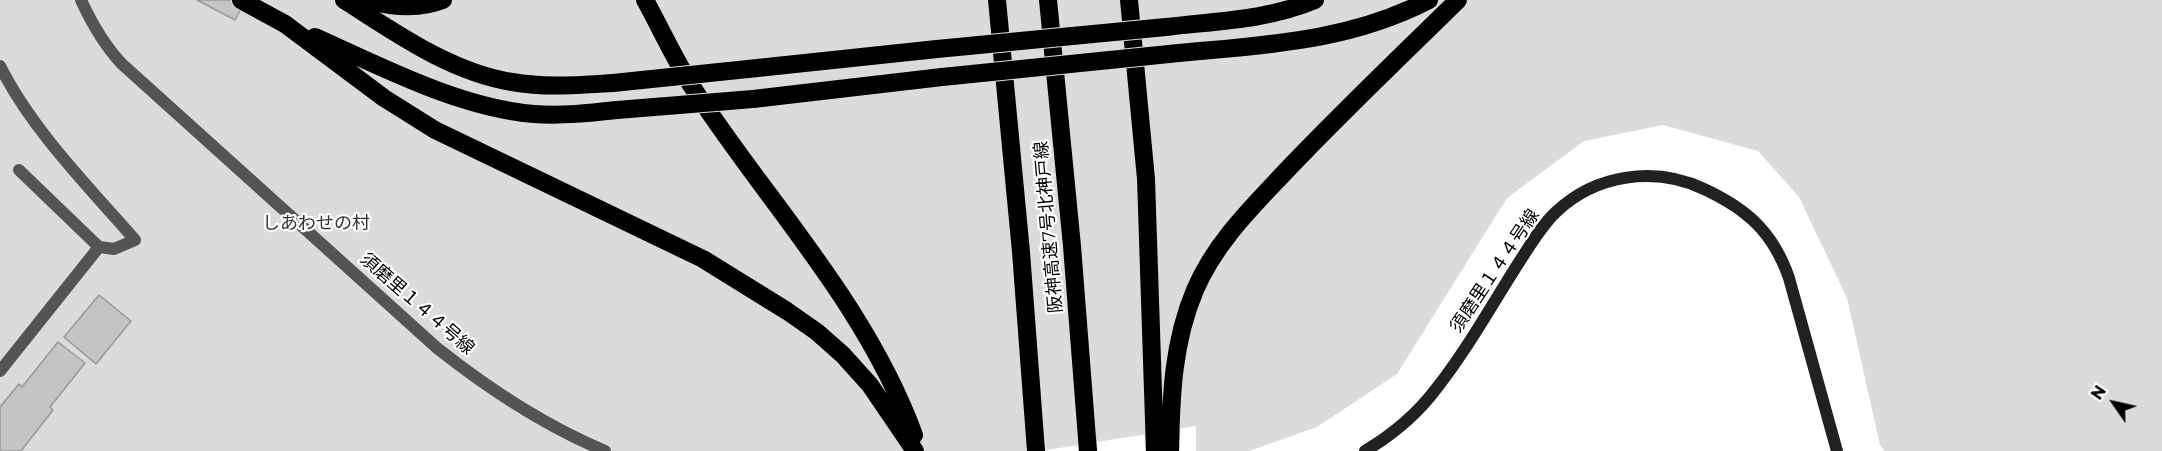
<!DOCTYPE html>
<meta charset="utf-8">
<style>
body{margin:0}
#map{position:relative;width:2162px;height:451px;overflow:hidden;background:#fff;font-family:Montserrat,sans-serif}
canvas{display:block}
.north{position:absolute;left:2084px;top:373px;width:60px;height:60px;-webkit-text-stroke:4px #fff;paint-order:stroke;rotate:304deg;font-size:16px;font-weight:700;line-height:24px;text-align:center;color:#000}
.north::after{content:'';display:block;margin:auto;width:21px;height:27px;background:#000;clip-path:polygon(50% 0,100% 100%,50% 72%,0 100%)}
</style>
<div id="map">
<canvas width="2162" height="451"></canvas>
<div class="north">N</div>
</div>
<script>
const ctx = document.querySelector('canvas').getContext('2d');
ctx.lineJoin = 'round';
function fillPath(path, color) { ctx.fillStyle = color; ctx.fill(path, 'evenodd'); }
function stroke(path, color, width, dash) { ctx.strokeStyle = color; ctx.lineWidth = width; ctx.lineCap = dash ? 'butt' : 'round'; ctx.setLineDash(dash || []); ctx.stroke(path); }
function label(font, color, halo, rows, align = 'center') {
  ctx.font = font + ' Montserrat,"Noto Sans JP",sans-serif'; ctx.lineWidth = 4.5; ctx.setLineDash([]); ctx.textBaseline = 'middle'; ctx.strokeStyle = halo; ctx.fillStyle = color; for (const [text, x, y, turn = 0] of rows) {
    ctx.save(); ctx.translate(x, y); ctx.rotate((+turn || 0) * Math.PI / 180); ctx.textAlign = isNaN(turn) ? turn : align; if (halo) ctx.strokeText(text, 0, 0); ctx.fillText(text, 0, 0); ctx.restore();
  }
}
const green = new Path2D(`
 M0,0H2162V451H1885L1880,445L1847,298L1799,197L1758,151L1663,125L1584,141L1507,198L1397,374L1317,427L1249,451H1196V426L1041,451H0Z`);
const building = new Path2D(`
 M197,0H246L235,20Z
 M99,295L131,321L96,364L64,337Z
 M58,342L85,363L50,407L53,410L21,451H0V407L19,384L22,387Z`);
const lane = new Path2D(`
 M0,66C32,130 88,186 135,240L114,249L99,247L19,170
 M0,371L99,247`);
const street = new Path2D(`
 M81,0C92,24 104,45 122,64L437,348C490,390 543,425 605,451`);
const secondary = new Path2D(`
 M1365,451C1392,435 1417,414 1436,389C1466,351 1490,308 1516,267C1528,249 1540,227 1556,212C1596,174 1655,166 1704,189C1747,209 1773,232 1789,278L1837,451`);
const highway = new Path2D(`
 M241,0L285,24L384,98L435,130L703,259L787,311L817,332L843,355L870,385L915,451
 M344,0C396,33 450,72 512,82C545,88 579,85 613,83
 M368,0C392,7 418,10 443,0
 M645,0C661,29 675,60 693,88C768,203 866,304 914,435
 M997,0L1021,252L1036,451
 M1048,0L1072,246L1088,451
 M1129,0L1146,179L1155,451
 M1166,27C1216,21 1268,20 1315,0
 M315,37C382,67 460,108 534,114C562,116 590,113 617,110
 M1169,54C1260,45 1346,43 1429,0
 M748,69L937,49
 M753,99L942,77
 M1170,451C1171,395 1173,342 1195,290C1215,243 1252,207 1286,171C1342,112 1400,57 1458,0`);
const highwayBridge = new Path2D(`
 M937,49L1166,27
 M942,77L1169,54
 M613,83L748,69
 M617,110L753,99`);
const parkNames = [
 ["しあわせの村",316,224]
];
const streetNames = [
 ["阪神高速7号北神戸線",1049,227,-95],
 ["須磨里１４４号線",1495,271,-56],
 ["須磨里１４４号線",417,304,41]
];
fillPath(green, '#dbdbdb');
fillPath(building, '#c4c4c4');
stroke(building, '#989898', 1.5);
stroke(highway, '#dbdbdb', 20);
stroke(lane, '#545454', 12);
stroke(street, '#545454', 12);
stroke(secondary, '#212121', 12);
stroke(highway, '#000', 18);
stroke(highwayBridge, '#dbdbdb', 20, []);
stroke(highwayBridge, '#000', 18);
label('18px', '#323232', '#fff', parkNames);
label('18px', '#000', '#fff', streetNames);
</script>
